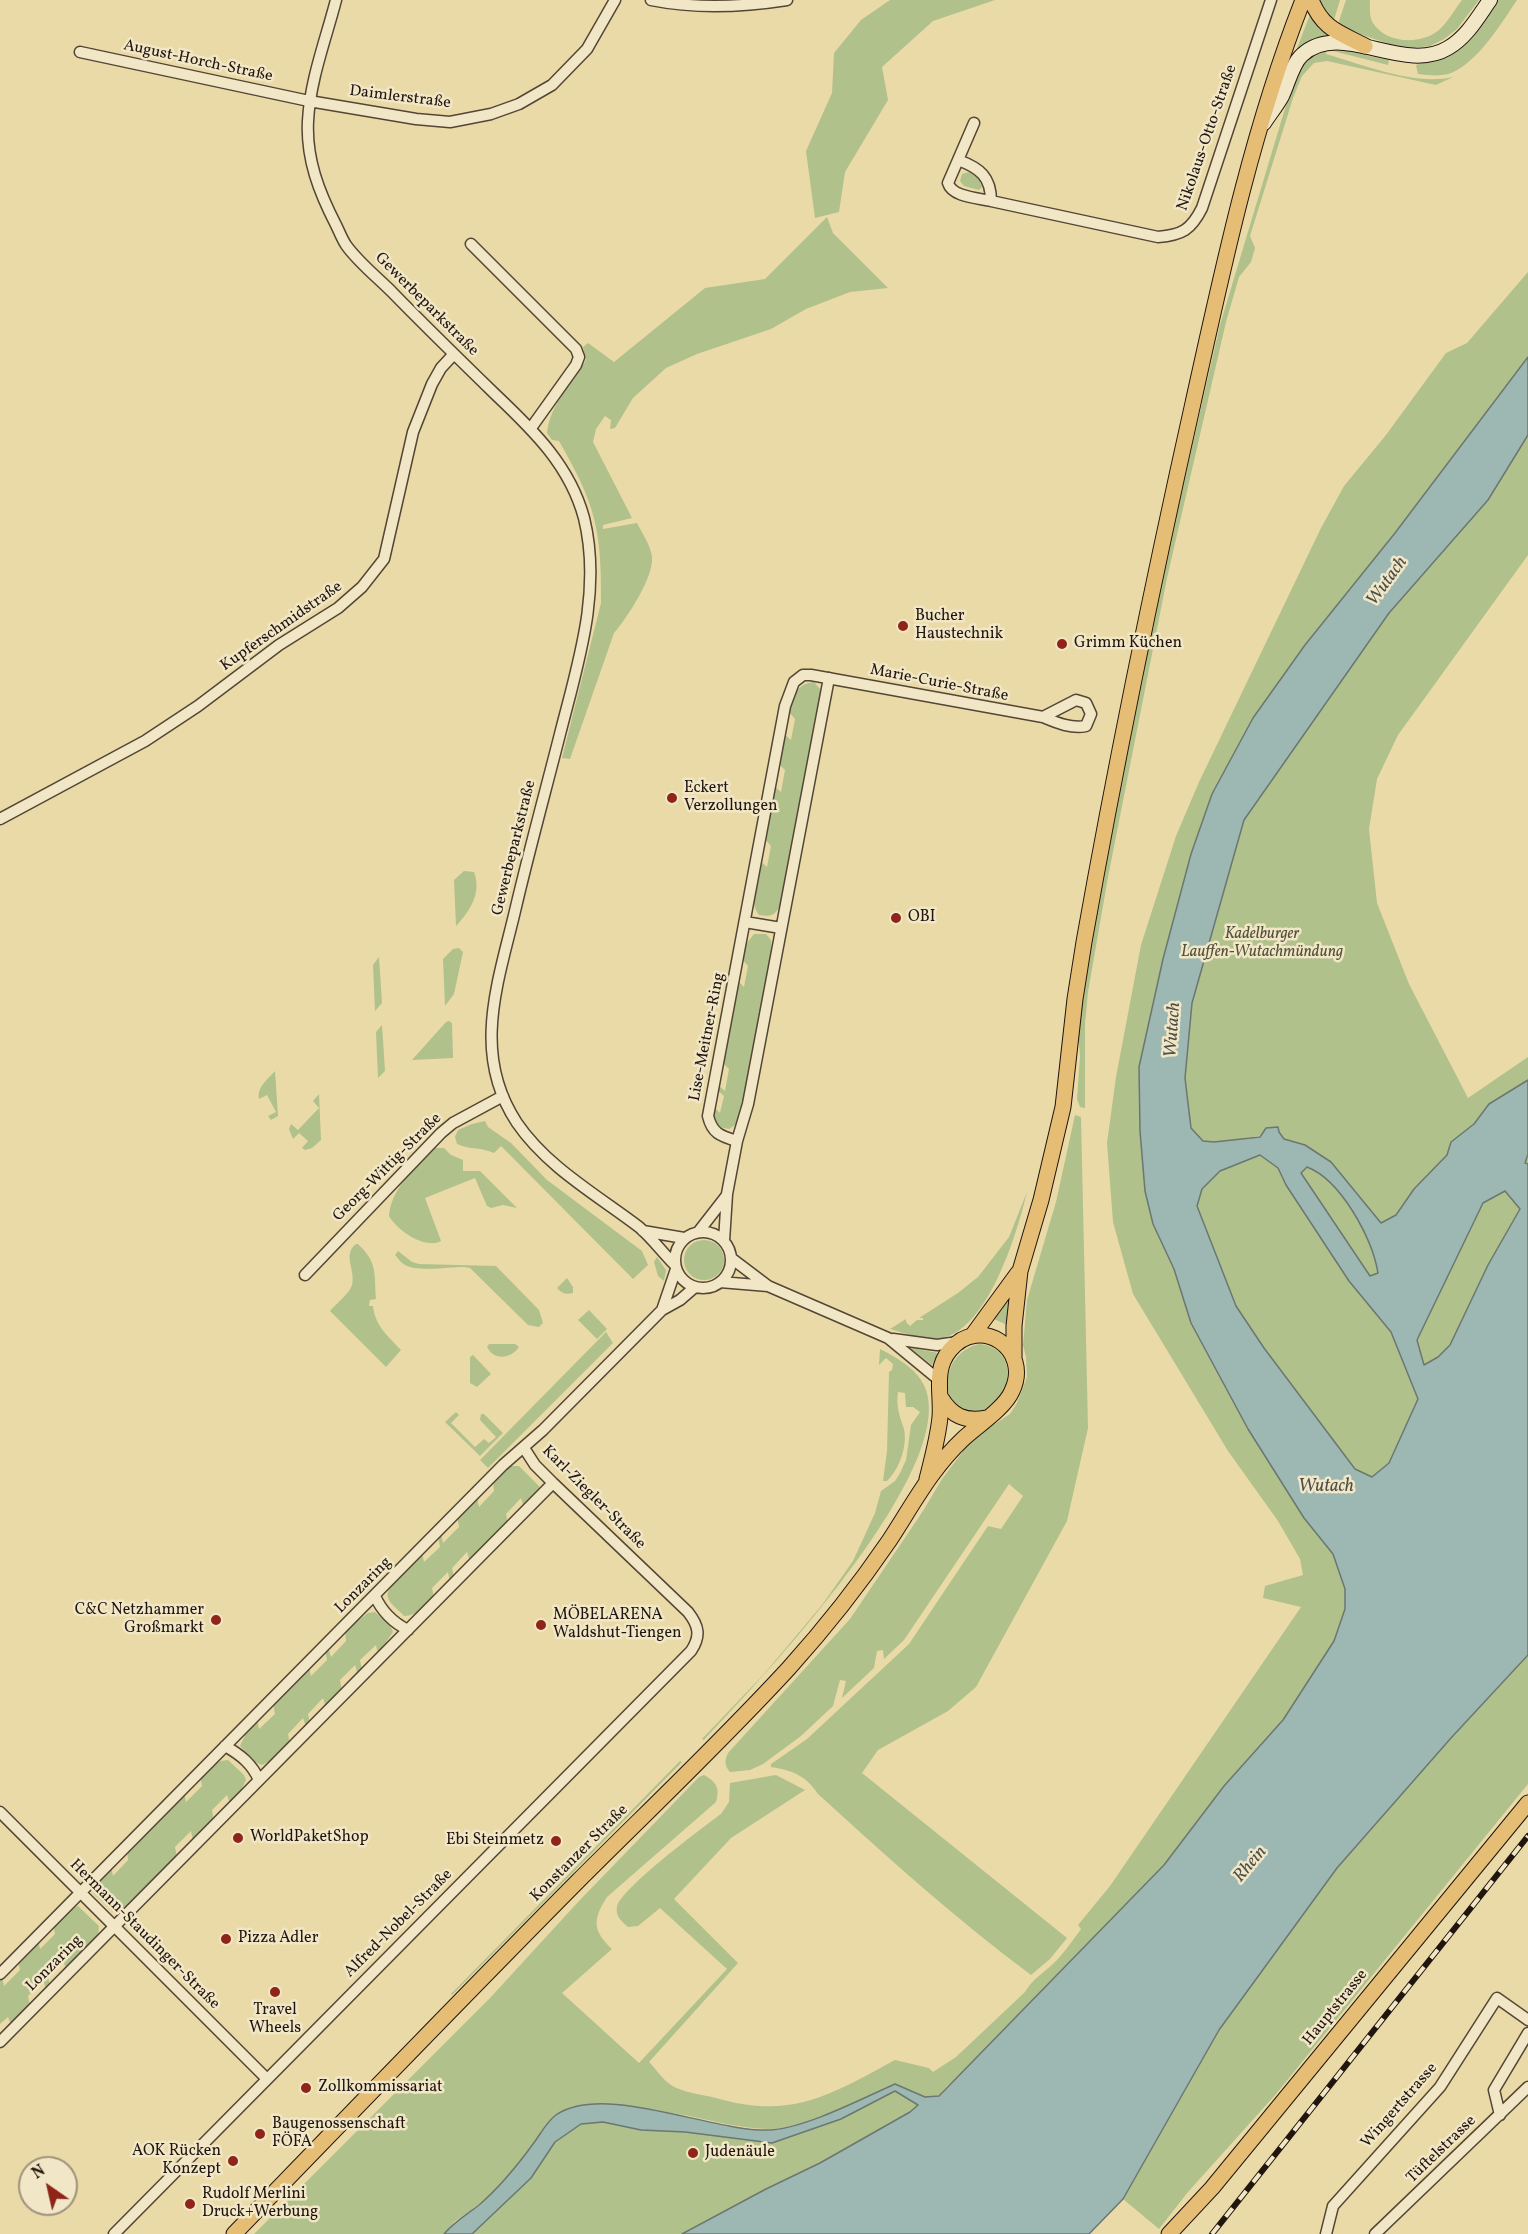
<!DOCTYPE html>
<meta charset="utf-8">
<style>
body{margin:0}
#map{position:relative;width:1528px;height:2234px;overflow:hidden;background:#eadaa7;font-family:Vollkorn,serif}
canvas{display:block}
.north{position:absolute;left:18px;top:2156px;width:60px;height:60px;box-sizing:border-box;background:#f1e7c6;border:2px solid #9e937d;border-radius:50%;rotate:326deg;font-size:16px;font-weight:700;line-height:24px;text-align:center;color:#21150f}
.north::after{content:'';display:block;margin:auto;width:21px;height:27px;background:#8f2418;clip-path:polygon(50% 0,100% 100%,50% 72%,0 100%)}
</style>
<div id="map">
<canvas width="1528" height="2234"></canvas>
<div class="north">N</div>
</div>
<script>
const ctx = document.querySelector('canvas').getContext('2d');
ctx.lineJoin = 'round';
function fillPath(path, color) { ctx.fillStyle = color; ctx.fill(path, 'evenodd'); }
function stroke(path, color, width, dash) { ctx.strokeStyle = color; ctx.lineWidth = width; ctx.lineCap = dash ? 'butt' : 'round'; ctx.setLineDash(dash || []); ctx.stroke(path); }
function label(font, color, halo, rows, align = 'center') {
  ctx.font = font + ' Vollkorn,serif'; ctx.lineWidth = 5; ctx.setLineDash([]); ctx.textBaseline = 'middle'; ctx.strokeStyle = halo; ctx.fillStyle = color; for (const [text, x, y, turn = 0] of rows) {
    ctx.save(); ctx.translate(x, y); ctx.rotate((+turn || 0) * Math.PI / 180); ctx.textAlign = isNaN(turn) ? turn : align; if (halo) ctx.strokeText(text, 0, 0); ctx.fillText(text, 0, 0); ctx.restore();
  }
}
const green = new Path2D(`
 M890,0H995L933,21L882,67L888,100L845,172L839,212L815,218L806,151L832,93L834,53L861,20Z
 M1320,0H1340L1334,20L1328,15Z
 M1346,0H1370C1370,7 1369,17 1373,23C1386,44 1421,45 1439,30C1448,22 1455,9 1462,0H1479L1457,29L1444,39L1430,46L1404,49L1345,29L1338,24Z
 M1496,0H1517C1501,24 1478,62 1451,73C1440,77 1429,75 1418,74L1416,65L1432,60Z
 M1311,12L1329,32L1328,37L1294,56Z
 M1332,49C1351,50 1370,57 1389,60L1388,65L1333,51Z
 M1326,50V54C1364,65 1415,86 1453,77L1436,85L1327,61L1314,63L1302,76L1293,98L1250,236L1255,248L1251,262L1239,277L1226,322L1167,578L1108,877L1088,992L1085,1024V1108L1080,1107L1077,1099L1080,1057L1078,1027L1082,997L1103,874L1162,577L1220,325L1296,72C1305,60 1310,53 1326,50Z
 M969,172C977,176 979,179 982,187L979,190L964,186L960,181L962,174Z
 M827,217L833,233L888,288L850,292L806,309L771,329L697,354L666,368L633,398L615,428L610,429L611,420L605,416L596,429L593,442L632,518L603,525V529L637,523C642,533 651,546 652,557C654,577 627,618 614,633L570,759L562,758L601,603C601,577 601,548 595,523C589,494 573,466 559,441L552,440L547,433C550,404 572,384 586,360L583,347L588,343L614,362L705,288L765,279Z
 M1528,272V555L1398,735L1377,779L1369,829L1377,903L1409,984L1468,1098L1528,1057V1080L1489,1104L1474,1124L1451,1142L1447,1155L1414,1189L1395,1215L1381,1223L1331,1162L1305,1145L1284,1139L1279,1132L1247,1138L1260,1155L1278,1168L1286,1185L1349,1281L1391,1332L1408,1373L1420,1350L1417,1340L1483,1203L1500,1193L1528,1138V1415L1301,1797L947,2086L939,2096L925,2097L895,2085C863,2098 803,2129 769,2129C739,2129 708,2119 678,2114C650,2109 620,2105 591,2104L478,2205L454,2222L444,2234H254L490,1998L579,1901L699,1777L704,1775C717,1782 720,1789 716,1802L607,1897C592,1920 593,1931 612,1949L562,1993L639,2063L727,1969L660,1908L638,1926L628,1927C622,1922 615,1916 617,1907C619,1890 703,1827 721,1814L729,1802L730,1783L776,1775L805,1790L731,1838L674,1899L738,1963L649,2062C656,2069 663,2080 671,2085C681,2092 704,2095 716,2098C792,2120 830,2095 895,2060L929,2068L933,2072L956,2057L1025,1992C1033,1978 1044,1973 1055,1962C1064,1953 1073,1940 1081,1929L1078,1925L1110,1886L1301,1607L1263,1598L1265,1586L1303,1575L1300,1559L1278,1521L1228,1451L1133,1294L1113,1222L1107,1143L1116,1077L1141,945L1176,836L1199,782L1321,528L1344,486L1386,435L1446,353L1467,343Z
 M814,682L820,689L821,701L784,899C776,912 776,918 759,915C748,901 757,877 759,860L767,867L771,846L764,838L773,785L781,792L785,770L778,763L783,733L791,740L795,719L788,711C792,696 798,683 814,682Z
 M464,871L474,872C482,893 470,911 456,926L454,880Z
 M754,934H766L771,940L772,956L742,1112L735,1125L729,1129L719,1127L713,1116V1106L720,1113L724,1096L716,1089L717,1084L725,1091L729,1069L722,1062L737,980L744,987L748,966L741,958L746,944Z
 M459,948L463,952L454,994L445,1006L443,959L453,949Z
 M379,957L382,1003L375,1011L373,965Z
 M449,1021L452,1023L453,1058L412,1060L446,1022Z
 M382,1025L385,1071L378,1078L376,1032Z
 M275,1071L278,1116L271,1120L268,1116L276,1112L267,1095L259,1099C257,1087 267,1080 275,1071Z
 M319,1094L321,1140L312,1148L305,1150L302,1148L308,1141L299,1133L293,1139L289,1129L291,1124L298,1130L319,1108L313,1101Z
 M1075,1115L1081,1117L1088,1428L1067,1521L976,1687L948,1711L878,1750L862,1773L1067,1938L1050,1959L1031,1975C956,1919 887,1857 818,1794C805,1775 794,1771 771,1767V1764L807,1739L909,1644L988,1526L1001,1529L1023,1496L1009,1484L904,1640L884,1659L883,1650L877,1651L874,1668L842,1698L846,1681L840,1680L833,1706L801,1736L763,1764L750,1770L730,1772C725,1766 724,1761 728,1753L850,1619L923,1511L942,1479L967,1446L983,1432L1010,1414L1017,1403L1027,1377L1026,1357L1023,1345L1027,1300L1056,1202Z
 M485,1121L488,1127L511,1143L547,1180L642,1251L648,1265L633,1279L501,1146L494,1153C482,1147 469,1150 457,1144L455,1137L458,1130L472,1124Z
 M435,1148H444L451,1155L463,1160V1171H480L517,1208L503,1205L491,1208L487,1206L475,1178L425,1198L441,1241C425,1250 397,1230 389,1216C391,1188 416,1167 435,1148Z
 M1307,1167C1344,1181 1370,1236 1378,1273L1370,1277L1301,1173Z
 M1027,1192C1017,1233 987,1336 936,1339C921,1340 905,1333 890,1329L906,1319V1322L910,1326L917,1320H923V1318H919L958,1293L978,1277L1009,1237Z
 M684 1260a20 20 0 1 1 40 0a20 20 0 1 1-40 0Z
 M356,1244H358C378,1263 374,1273 376,1299L370,1300L369,1306H373C375,1326 388,1336 401,1350L386,1367L330,1311C336,1304 349,1294 352,1285C356,1270 342,1255 356,1244Z
 M398,1251L412,1262L419,1264L496,1266L539,1310L543,1323L539,1327L528,1325L470,1268L464,1267C449,1267 417,1272 405,1265C401,1263 398,1258 395,1255Z
 M657,1257L666,1270L664,1281L658,1276L654,1262Z
 M567,1278L573,1287V1293C566,1295 561,1293 557,1288Z
 M1010,1293L1007,1325L994,1319Z
 M589,1310L607,1329L597,1339L578,1320Z
 M606,1332L613,1343L488,1468L480,1460Z
 M489,1344H515L519,1347C511,1359 494,1361 487,1347Z
 M979,1344C1030,1349 1005,1424 967,1412C961,1410 958,1410 955,1406C938,1383 951,1350 979,1344Z
 M912,1348L938,1353L932,1365L912,1349Z
 M880,1349C898,1358 919,1370 926,1390C955,1474 760,1681 704,1740L702,1739L764,1674L822,1605L853,1561L875,1513L881,1491L895,1481L900,1473L906,1460L911,1425L920,1412L913,1407H906L905,1393L898,1392C896,1405 899,1414 903,1426C909,1442 900,1469 887,1481H883L887,1451L889,1372L892,1370L893,1364L886,1358L879,1365Z
 M473,1355L491,1374L477,1387L470,1383V1357Z
 M456,1412L459,1415L451,1423L475,1447L484,1439L489,1443L496,1437L480,1420L481,1414H484L503,1433L480,1456L445,1422Z
 M511,1466H519L539,1486V1492L524,1508L521,1498L506,1514L508,1524L470,1562L467,1552L452,1568L454,1578L450,1582L448,1572L432,1588L434,1598C426,1606 416,1616 404,1616C400,1611 390,1604 388,1598C383,1588 415,1560 422,1553L424,1562L440,1547L438,1536L441,1533L443,1543L459,1527L457,1517L477,1497L479,1507L494,1491L493,1481Z
 M375,1612L391,1627L393,1632L378,1654L376,1645L360,1660L362,1671L358,1675L355,1665L340,1680L342,1691L326,1708L323,1698L308,1714L310,1724L306,1727L303,1718L288,1734L290,1744L275,1758L262,1765L257,1763L240,1746L247,1731L257,1720L259,1729L275,1714L273,1703L309,1666L311,1676L327,1660L325,1650L328,1647L331,1657L346,1641L345,1630L368,1613Z
 M1528,1655V1784L1276,2094L1188,2192L1159,2229L1123,2199L1219,2030L1337,1868L1451,1738Z
 M228,1760L244,1775L246,1780L238,1796L230,1804L227,1795L212,1810L214,1821L193,1841L191,1831L175,1847L177,1857C161,1874 136,1907 113,1912L93,1893L100,1879L111,1866L113,1876L128,1860L127,1850L184,1792L186,1802L202,1786L200,1775L220,1761Z
 M680,1761L682,1762L452,1995L451,1994Z
 M78,1906L99,1926L98,1935L66,1969L63,1960L48,1976L50,1986L46,1989L43,1980L28,1996L30,2006L11,2025L8,2017L0,2024V1978L2,1976L4,1986L20,1970L18,1961L38,1940L40,1949L55,1934L53,1924L71,1909Z
 M895,2091L918,2105L910,2112L820,2163L766,2189L682,2234H472L531,2178L555,2142L581,2124L603,2122L641,2130L685,2132L772,2143L841,2119Z`);
const water = new Path2D(`
 M1528,357V435L1488,500L1389,613L1244,820L1192,1003L1185,1078L1191,1128L1203,1141L1214,1142L1260,1137L1266,1128L1278,1127L1279,1132L1284,1139L1305,1145L1331,1162L1381,1223L1396,1215L1414,1189L1447,1155L1451,1142L1474,1124L1489,1104L1528,1080V1154L1525,1163L1528,1164V1655L1451,1738L1337,1868L1219,2030L1123,2199L1089,2234H682L766,2189L820,2163L910,2112L918,2105L895,2091L841,2119L772,2143L685,2132L641,2130L603,2122L581,2124L555,2142L531,2178L472,2234H444C454,2222 466,2215 479,2205C500,2187 517,2166 533,2144C540,2135 547,2121 556,2115C605,2082 714,2133 771,2130C808,2127 861,2099 895,2084L925,2097L939,2096L1164,1865L1224,1786L1283,1720L1334,1641L1345,1609V1589L1333,1554L1304,1518L1248,1429L1191,1323L1174,1269L1153,1224L1145,1191L1140,1131L1139,1067L1163,959L1191,854L1212,794L1253,718L1305,645L1395,533ZM1260,1155L1278,1168L1286,1185L1349,1281L1391,1332L1418,1399L1389,1463L1372,1477L1355,1469L1264,1348L1236,1306L1197,1206L1202,1189L1220,1171ZM1307,1167C1341,1180 1372,1238 1378,1273L1370,1276L1301,1173ZM1505,1191L1520,1209L1488,1265L1450,1345L1438,1357L1424,1365L1417,1340L1483,1203Z`);
const street = new Path2D(`
 M336,0C326,39 310,80 308,121C306,159 319,192 336,225C339,231 342,239 346,245C358,262 377,277 392,292C426,327 461,361 496,395C534,431 570,466 584,518C602,591 578,663 560,734C545,793 529,851 515,911C498,983 471,1054 517,1123C547,1167 597,1195 639,1227C652,1238 662,1252 674,1264
 M651,0C696,9 742,7 787,0
 M80,52L309,101L416,119L450,122L491,114L519,104L552,85L587,49L615,0
 M958,160L974,123
 M991,201C978,198 952,197 948,183L958,160C980,168 991,177 991,201L1158,237C1182,235 1191,230 1202,208L1271,0
 M471,244L576,349L579,357L576,365L531,428
 M829,678L748,1104L737,1141C720,1136 712,1133 708,1116L785,706L794,682L803,675H811L1043,717C1057,723 1072,729 1086,726L1091,714L1086,703L1076,700L1043,717
 M0,819L145,741L198,706L279,645L338,608L362,587L384,559L413,432L432,384L441,368L453,355
 M745,922L781,928
 M643,1231L684,1238
 M699,1231L727,1195
 M675 1260a28 28 0 1 1 56 0a28 28 0 1 1-56 0Z
 M724,1241L727,1194L737,1141
 M731,1258L768,1286L888,1338L939,1380
 M305,1275L441,1133L453,1123L503,1096
 M720,1282L768,1286
 M662,1310L676,1269
 M893,1339L937,1345L958,1342
 M375,1596C382,1612 392,1622 408,1630
 M225,1746C241,1755 252,1764 259,1780
 M0,1812L267,2079
 M0,1974L503,1465L543,1430L662,1310L680,1300L695,1287
 M0,2042L553,1483
 M1500,2115L1494,2090L1528,2033
 M114,2234L691,1651C701,1636 699,1626 688,1612L553,1483L535,1465L524,1448
 M1326,2234L1333,2206L1440,2087L1497,1998L1528,2020
 M1375,2234L1528,2087`);
const secondary = new Path2D(`
 M1264,123C1270,114 1277,105 1282,96C1288,84 1292,64 1302,55C1341,19 1403,75 1448,48C1467,37 1478,17 1490,0`);
const primary = new Path2D(`
 M1311,0C1323,29 1338,32 1365,46
 M972,1336L1018,1273
 M1014,1358V1326L1020,1271L1041,1200L1063,1107L1075,999L1084,942C1116,762 1153,582 1193,403C1223,267 1252,130 1303,0
 M941,1398C952,1416 965,1422 986,1418
 M234,2234C348,2116 462,1998 577,1882C648,1811 721,1742 789,1668C825,1628 859,1585 889,1541C912,1506 931,1469 963,1439C977,1426 1005,1408 1012,1391C1032,1349 980,1314 950,1350C933,1370 942,1394 940,1417C938,1438 932,1459 927,1479
 M1169,2234L1212,2188L1528,1803`);
const rail = new Path2D(`
 M1212,2234L1528,1836`);
const markers = [
 [903,626,6,"#8f2418"],
 [1062,644,6,"#8f2418"],
 [672,798,6,"#8f2418"],
 [896,918,6,"#8f2418"],
 [216,1620,6,"#8f2418"],
 [541,1625,6,"#8f2418"],
 [238,1838,6,"#8f2418"],
 [556,1841,6,"#8f2418"],
 [226,1939,6,"#8f2418"],
 [275,1992,6,"#8f2418"],
 [306,2088,6,"#8f2418"],
 [260,2134,6,"#8f2418"],
 [693,2153,6,"#8f2418"],
 [233,2161,6,"#8f2418"],
 [190,2204,6,"#8f2418"]
];
const streetNames = [
 ["August-Horch-Straße",198,62,12],
 ["Daimlerstraße",400,98,7],
 ["Nikolaus-Otto-Straße",1208,138,-71],
 ["Gewerbeparkstraße",426,305,45],
 ["Kupferschmidstraße",282,627,-35],
 ["Marie-Curie-Straße",939,684,11],
 ["Gewerbeparkstraße",515,848,-76],
 ["Lise-Meitner-Ring",708,1037,-79],
 ["Georg-Wittig-Straße",388,1168,-45],
 ["Karl-Ziegler-Straße",593,1498,45],
 ["Lonzaring",364,1586,-45],
 ["Konstanzer Straße",580,1854,-45],
 ["Alfred-Nobel-Straße",399,1924,-45],
 ["Hermann-Staudinger-Straße",144,1935,45],
 ["Lonzaring",55,1964,-45],
 ["Hauptstrasse",1336,2008,-51],
 ["Wingertstrasse",1400,2106,-49],
 ["Tüftelstrasse",1442,2150,-44]
];
const poiNames = [
 ["Bucher",915,617],
 ["Haustechnik",915,635],
 ["Grimm Küchen",1074,644],
 ["Eckert",684,789],
 ["Verzollungen",684,807],
 ["OBI",908,918],
 ["C&C Netzhammer",204,1611,"right"],
 ["Großmarkt",204,1629,"right"],
 ["MÖBELARENA",553,1616],
 ["Waldshut-Tiengen",553,1634],
 ["WorldPaketShop",250,1838],
 ["Ebi Steinmetz",544,1841,"right"],
 ["Pizza Adler",238,1939],
 ["Travel",275,2011,"center"],
 ["Wheels",275,2029,"center"],
 ["Zollkommissariat",318,2088],
 ["Baugenossenschaft",272,2125],
 ["FÖFA",272,2143],
 ["AOK Rücken",221,2152,"right"],
 ["Konzept",221,2170,"right"],
 ["Judenäule",705,2153],
 ["Rudolf Merlini",202,2195],
 ["Druck+Werbung",202,2213]
];
const parkNames = [
 ["Kadelburger",1262,935],
 ["Lauffen-Wutachmündung",1262,953]
];
const waterNames = [
 ["Wutach",1388,582,-54],
 ["Wutach",1174,1030,-86],
 ["Wutach",1326,1488],
 ["Rhein",1251,1865,-50]
];
fillPath(green, '#b0c18c');
fillPath(water, '#9db8b3');
stroke(water, '#6b7771', 1.5);
stroke(street, '#534635', 13);
stroke(secondary, '#21150f', 16);
stroke(primary, '#21150f', 17);
stroke(street, '#f1e7c6', 10);
stroke(secondary, '#f1e7c6', 14);
stroke(primary, '#e5bd74', 15);
stroke(rail, '#21150f', 6);
stroke(rail, '#f1e7c6', 4, [11]);
for (const [x, y, r, color] of markers) { const dot = new Path2D(); dot.arc(x, y, r, 0, 2 * Math.PI); ctx.fillStyle = color; ctx.fill(dot); stroke(dot, '#f1e7c6', 2); }
label('16px', '#21150f', '#f1e7c6', streetNames);
label('16px', '#21150f', '#f1e7c6', poiNames, 'left');
label('italic 16px', '#53513b', '#f1e7c6', parkNames);
label('italic 18px', '#4c4e48', '#f1e7c6', waterNames);
</script>
